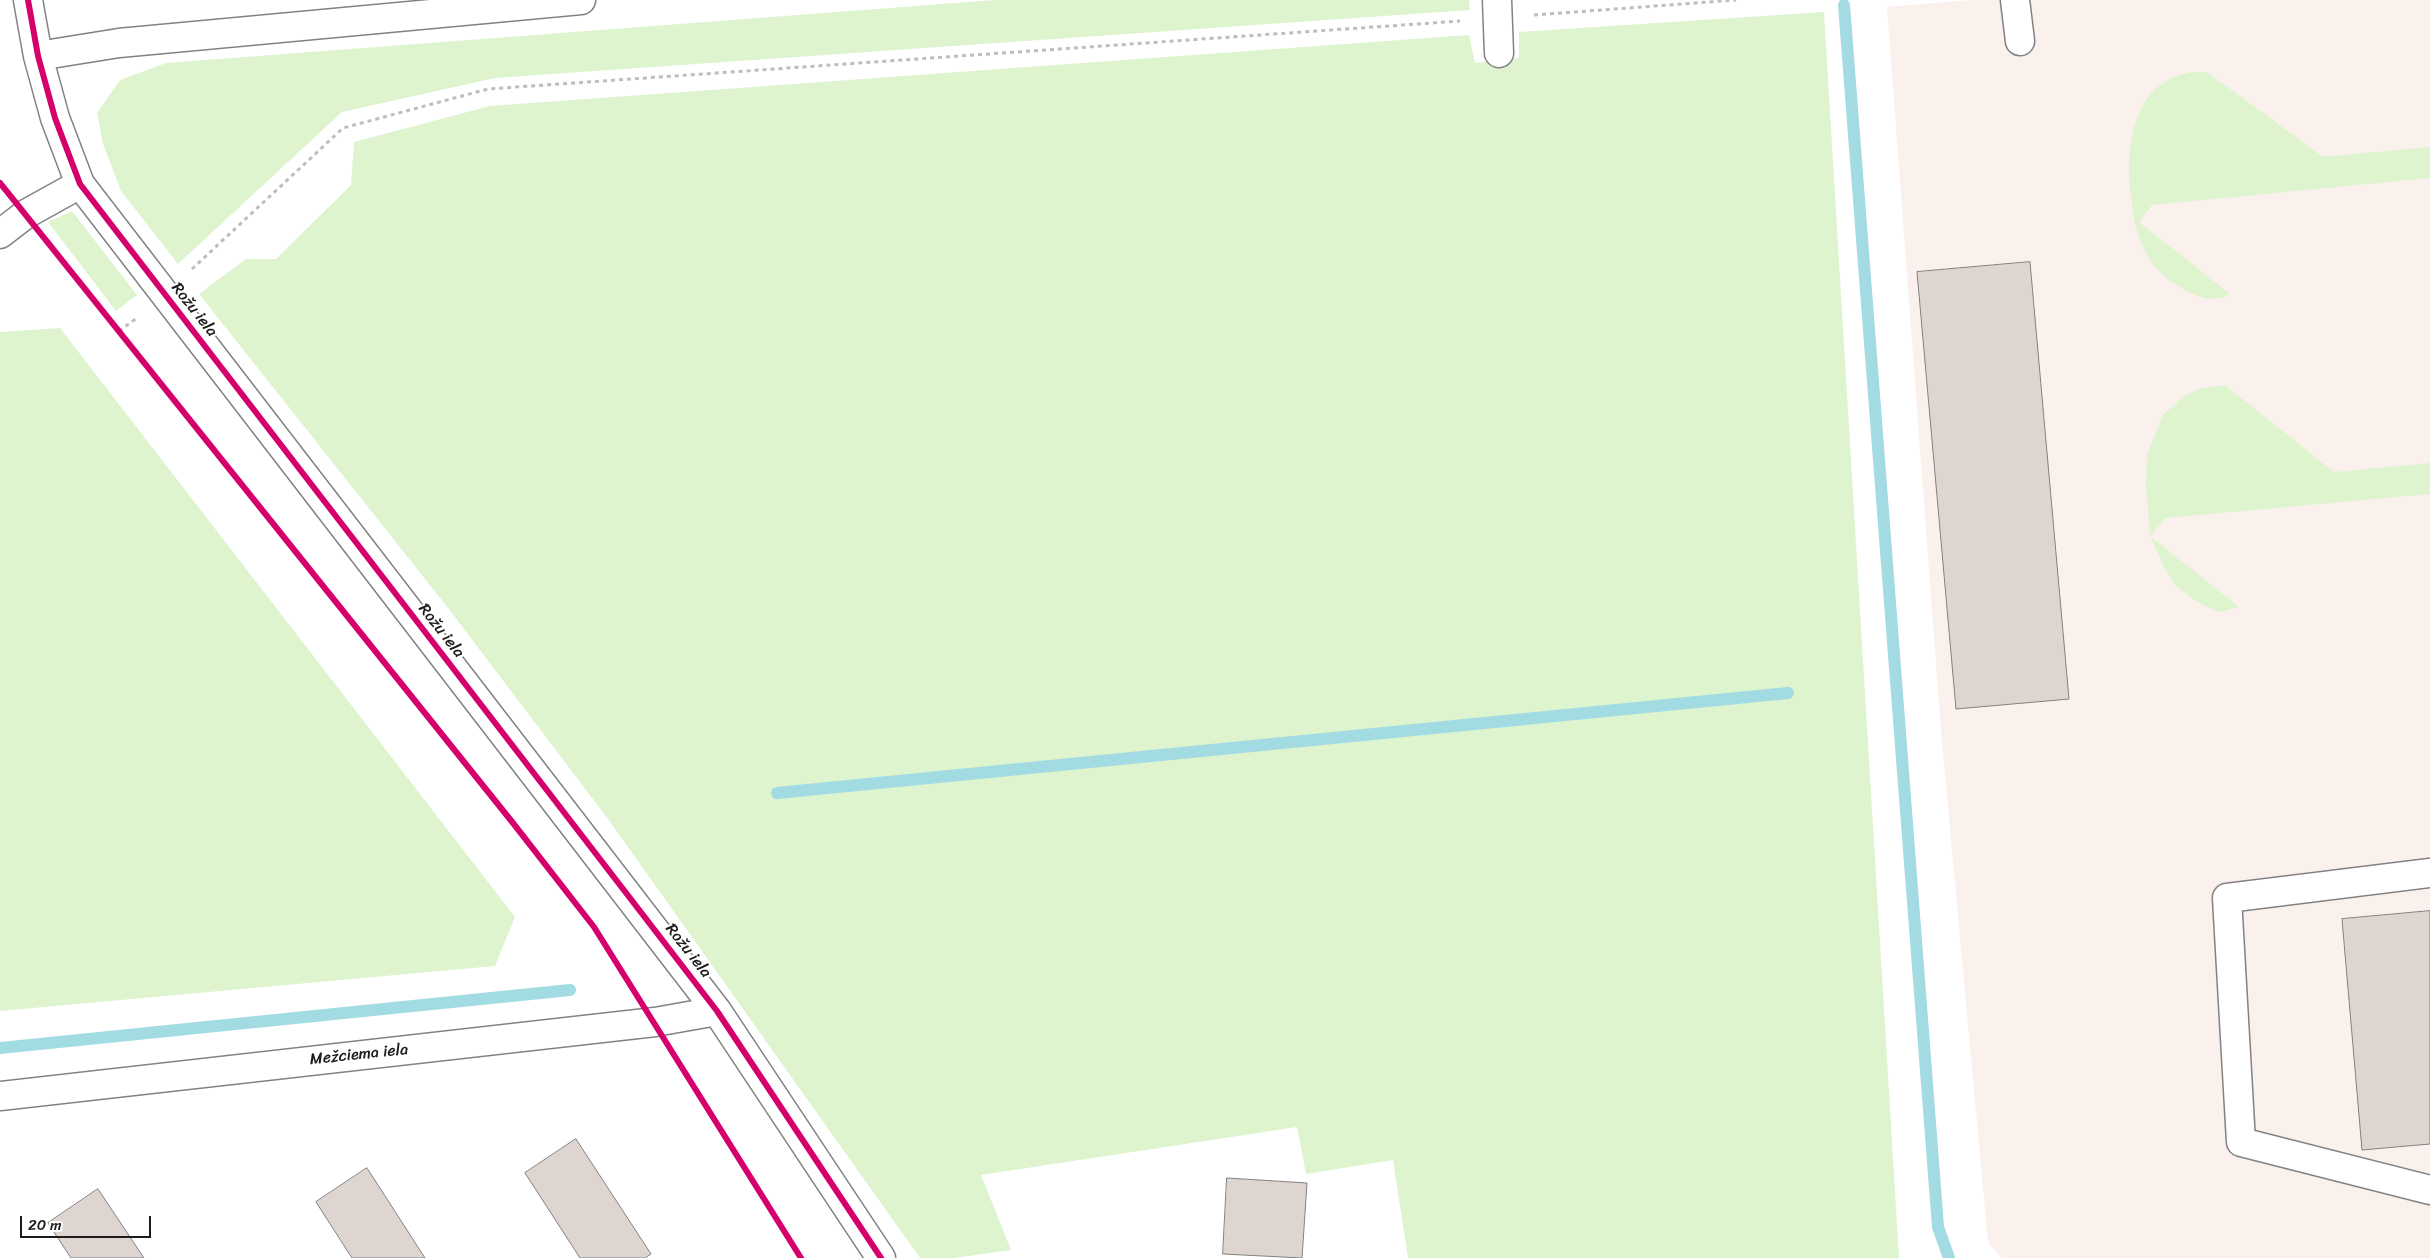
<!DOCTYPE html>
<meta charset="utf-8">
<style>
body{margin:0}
#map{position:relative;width:2430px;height:1258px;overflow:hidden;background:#fff;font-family:Sriracha,sans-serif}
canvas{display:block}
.scale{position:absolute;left:20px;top:1216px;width:131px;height:22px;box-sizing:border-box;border:2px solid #1c1c1c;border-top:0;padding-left:6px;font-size:15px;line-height:18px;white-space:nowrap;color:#1c1c1c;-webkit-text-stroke:4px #fff;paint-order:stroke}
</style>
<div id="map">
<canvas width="2430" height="1258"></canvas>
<div class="scale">20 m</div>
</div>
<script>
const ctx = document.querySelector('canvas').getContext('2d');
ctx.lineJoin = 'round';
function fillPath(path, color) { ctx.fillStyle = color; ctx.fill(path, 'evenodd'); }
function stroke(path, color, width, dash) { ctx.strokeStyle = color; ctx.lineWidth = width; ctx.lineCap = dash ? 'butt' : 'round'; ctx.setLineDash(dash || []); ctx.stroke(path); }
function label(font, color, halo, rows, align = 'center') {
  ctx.font = font + ' Sriracha,sans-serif'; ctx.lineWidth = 4; ctx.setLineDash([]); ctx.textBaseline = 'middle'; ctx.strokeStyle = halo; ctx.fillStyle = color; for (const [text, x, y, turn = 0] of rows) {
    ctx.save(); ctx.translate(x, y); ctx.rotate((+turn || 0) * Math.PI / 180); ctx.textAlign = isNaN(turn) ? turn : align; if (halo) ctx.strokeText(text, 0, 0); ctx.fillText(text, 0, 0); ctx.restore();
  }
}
const built = new Path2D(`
 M1971,0H2430V1258H2002L1988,1243L1941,731L1887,7Z`);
const green = new Path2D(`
 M995,0H1469L1470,10L495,78L342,112L178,264L121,191L103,144L97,113L120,80L166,63Z
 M1824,12L1899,1258H1408L1393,1160L1306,1174L1297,1127L981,1175L1011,1250L954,1258H920L608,819L448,608L199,294L246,259H276L351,185L354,142L490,106L1469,35L1475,63L1519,58V32Z
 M2193,72H2207L2323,157L2430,147V178L2152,205L2139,222L2230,294C2217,302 2204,299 2191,293C2173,284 2156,272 2146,253C2135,233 2132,211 2130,188C2126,139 2135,81 2193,72Z
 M72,211L137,295L116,311L48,222Z
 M60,328L515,917L495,966L0,1011V332Z
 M2225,385L2334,472L2430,463V494L2166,518L2150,536L2239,607L2218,612L2196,601L2176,586L2165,569L2150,536L2146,485L2147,455L2163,415L2183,397L2199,389Z`);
const stream = new Path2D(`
 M1844,5L1938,1227L1949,1258
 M777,793L1788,693
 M0,1048L570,990`);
const building = new Path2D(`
 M2030,262L2069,699L1956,709L1917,272Z
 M2430,911V1144L2362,1150L2342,919Z
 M576,1139L651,1254L645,1258H580L525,1173Z
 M367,1168L425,1258H352L316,1202Z
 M1227,1178L1307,1183L1302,1258L1223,1254Z
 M98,1189L144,1258H71L48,1223Z`);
const path = new Path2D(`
 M1534,15L1736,0
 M192,269L343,128L488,89L1460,21
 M119,331L137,318`);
const minor = new Path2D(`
 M28,0L38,56L55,118L80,184L717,1011L881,1258
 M1497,0L1499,53
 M2015,0L2020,41
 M38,56L119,43L581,0
 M0,234L26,214L80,184
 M2430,873L2227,898L2241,1142L2430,1190
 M0,1096L655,1022L717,1011`);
const cycleway = new Path2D(`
 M28,0L38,56L55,118L80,184L717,1011L881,1258
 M0,183L513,823L594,927L801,1258`);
const streetNames = [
 ["Rožu iela",194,310,52],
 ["Rožu iela",441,631,52],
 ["Rožu iela",688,951,52],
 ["Mežciema iela",359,1055,-6]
];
fillPath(built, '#faf1ed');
fillPath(green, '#ddf4cf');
stroke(stream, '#a3dbe3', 12);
fillPath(building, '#dfd5d0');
stroke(building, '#828282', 1);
stroke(minor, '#828282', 31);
stroke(path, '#bebebe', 3, [4, 4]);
stroke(minor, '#fff', 28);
stroke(cycleway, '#d6006c', 6);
label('16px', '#1c1c1c', '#fff', streetNames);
</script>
